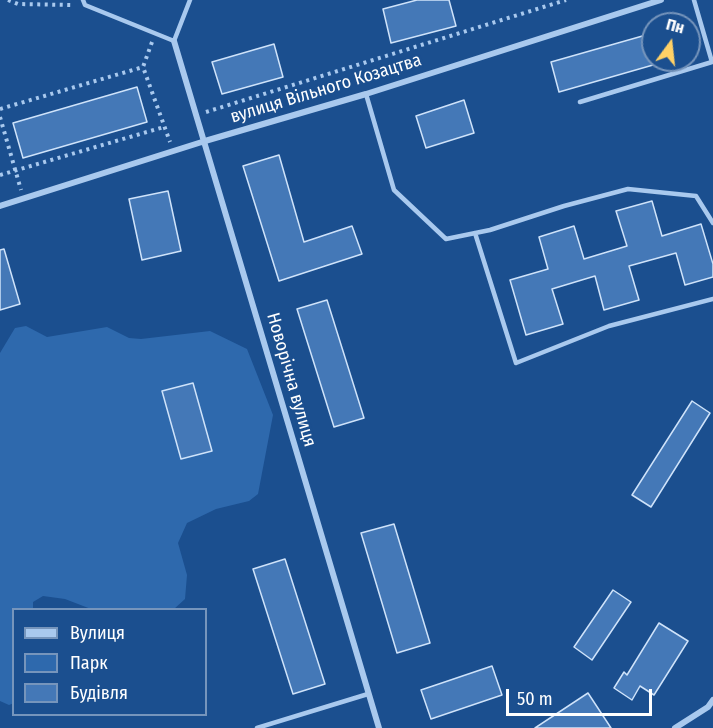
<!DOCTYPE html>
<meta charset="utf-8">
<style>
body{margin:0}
#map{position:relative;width:713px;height:728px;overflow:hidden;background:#1b4f8f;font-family:"Fira Sans Condensed",sans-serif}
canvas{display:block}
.legend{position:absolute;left:12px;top:608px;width:195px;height:108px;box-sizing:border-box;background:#1b4f8f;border:2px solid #7695bc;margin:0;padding:8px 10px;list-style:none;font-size:18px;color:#fff}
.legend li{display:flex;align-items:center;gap:12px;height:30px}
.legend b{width:30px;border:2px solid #7695bc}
.north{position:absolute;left:641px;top:12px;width:60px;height:60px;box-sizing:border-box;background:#1b4f8f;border:2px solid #7695bc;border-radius:50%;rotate:15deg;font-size:16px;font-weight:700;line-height:24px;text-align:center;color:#fff}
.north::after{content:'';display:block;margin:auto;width:21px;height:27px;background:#ffd166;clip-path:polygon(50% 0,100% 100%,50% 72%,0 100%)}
.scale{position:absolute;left:506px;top:689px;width:146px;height:27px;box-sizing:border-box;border:3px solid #fff;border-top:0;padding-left:8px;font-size:18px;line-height:21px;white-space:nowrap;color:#fff;-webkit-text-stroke:4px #1b4f8f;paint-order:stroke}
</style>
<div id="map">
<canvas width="713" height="728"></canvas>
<ul class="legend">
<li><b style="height:8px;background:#a9c9ee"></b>Вулиця</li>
<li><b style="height:16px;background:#2e69ad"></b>Парк</li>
<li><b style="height:16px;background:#4478b7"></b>Будівля</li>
</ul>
<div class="north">Пн</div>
<div class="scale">50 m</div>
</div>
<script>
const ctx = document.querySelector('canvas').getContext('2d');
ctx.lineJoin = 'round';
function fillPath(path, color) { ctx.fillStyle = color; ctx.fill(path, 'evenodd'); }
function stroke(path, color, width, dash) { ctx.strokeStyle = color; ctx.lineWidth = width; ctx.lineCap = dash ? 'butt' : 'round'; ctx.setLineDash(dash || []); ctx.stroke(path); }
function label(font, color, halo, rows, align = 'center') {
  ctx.font = font + ' "Fira Sans Condensed",sans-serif'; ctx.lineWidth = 5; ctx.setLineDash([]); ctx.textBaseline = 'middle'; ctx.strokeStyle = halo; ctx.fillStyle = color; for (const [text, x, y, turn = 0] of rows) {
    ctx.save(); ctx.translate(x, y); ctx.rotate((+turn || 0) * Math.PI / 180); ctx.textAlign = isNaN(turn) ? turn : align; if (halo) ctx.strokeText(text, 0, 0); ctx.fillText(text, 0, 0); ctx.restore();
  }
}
const green = new Path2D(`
 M26,326L47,337L107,327L129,338L141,339L210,331L247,349L273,415L258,494L249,501L216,509L187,523L178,543L187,575L185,599L174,609H91L65,599L43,596L33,602V609L14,610V703L9,705L0,701V353L15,328Z`);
const building = new Path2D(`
 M417,0H449L456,26L391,43L383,9Z
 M653,33V65L559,92L551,62Z
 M274,44L283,77L222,94L212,62Z
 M137,87L147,122L23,158L13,123Z
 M464,100L474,133L426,148L416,116Z
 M279,155L304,242L352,226L362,254L279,281L243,166Z
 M168,191L181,251L142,260L129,199Z
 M652,201L662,236L701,224L713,264V277L685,285L676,253L629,266L639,300L604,310L595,276L552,289L563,324L526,335L510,280L548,269L539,237L574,226L584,259L627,246L616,211Z
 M4,249L20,304L0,310V250Z
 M327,300L364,418L334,427L297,309Z
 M193,383L212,451L181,459L162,391Z
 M692,401L710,413L651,507L632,495Z
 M394,524L430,643L397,653L361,533Z
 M285,559L325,684L293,694L253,569Z
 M613,590L631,602L592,660L574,647Z
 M659,623L688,641L654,695L640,686L632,700L614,688L624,672L627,675Z
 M492,666L502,695L431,719L421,690Z
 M588,693L611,728H535Z`);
const path = new Path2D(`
 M8,0L18,4L72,5
 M152,42L143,67L170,142
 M0,109L143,67
 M206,112L566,0
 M0,117L21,190
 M0,175L164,127`);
const service = new Path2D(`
 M83,0L85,5L174,41L190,0
 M366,94L394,190L446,239L490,230L564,206L628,189L696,196L713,223
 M580,102L712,62L694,0
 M475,233L516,363L609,326L713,299
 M257,728L368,694`);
const minor = new Path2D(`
 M174,41L379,728
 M0,206L205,141L366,94L661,0
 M675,728L708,707L713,700`);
const streetNames = [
 ["вулиця Вільного Козацтва",326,89,-17],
 ["Новорічна вулиця",291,380,74]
];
fillPath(green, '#2e69ad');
fillPath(building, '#4478b7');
stroke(building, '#cfe3fa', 1.5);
stroke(path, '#a9c9ee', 4, [3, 4.5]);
stroke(service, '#a9c9ee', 4.5);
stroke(minor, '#a9c9ee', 6);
label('18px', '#fff', '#1b4f8f', streetNames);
</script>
